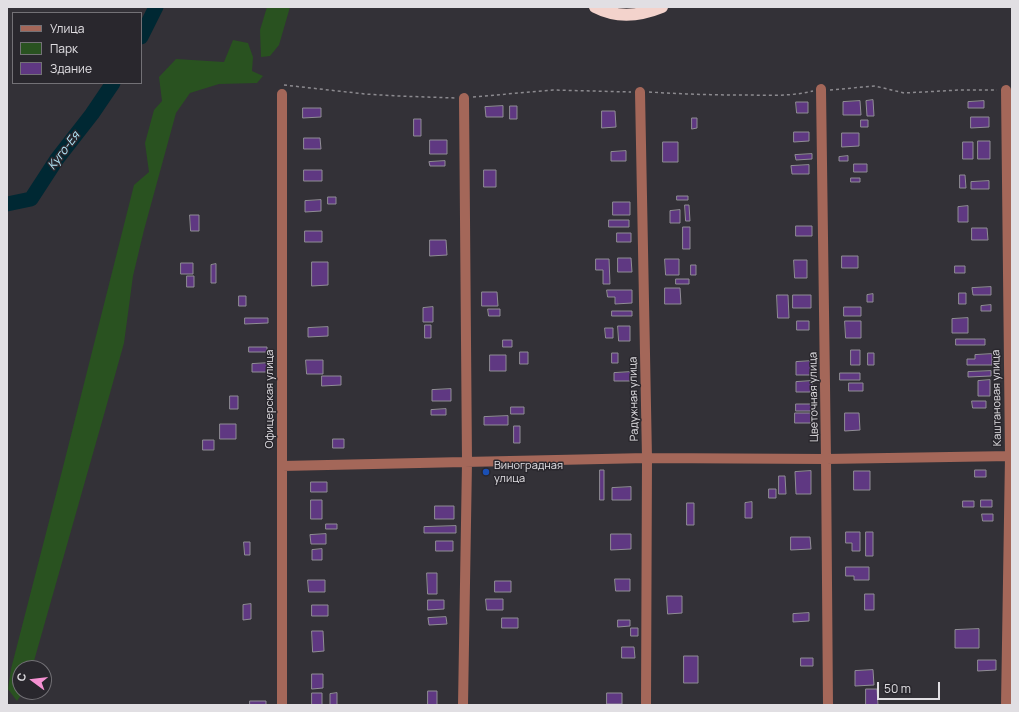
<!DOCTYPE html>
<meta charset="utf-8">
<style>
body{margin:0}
#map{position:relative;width:1019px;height:712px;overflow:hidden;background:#333137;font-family:Manrope,sans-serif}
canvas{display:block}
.frame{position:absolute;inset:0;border:8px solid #e1dfe3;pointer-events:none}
.legend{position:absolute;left:12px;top:12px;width:130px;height:72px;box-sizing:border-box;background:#29272d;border:1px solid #737176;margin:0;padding:5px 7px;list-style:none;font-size:12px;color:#e1dfe3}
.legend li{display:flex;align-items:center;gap:8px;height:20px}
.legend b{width:20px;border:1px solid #737176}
.north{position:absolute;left:12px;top:660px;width:40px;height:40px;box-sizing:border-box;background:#29272d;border:1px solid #737176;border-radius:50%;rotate:285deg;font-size:11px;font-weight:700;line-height:16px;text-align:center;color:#e1dfe3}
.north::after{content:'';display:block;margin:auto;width:14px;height:18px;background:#f591d2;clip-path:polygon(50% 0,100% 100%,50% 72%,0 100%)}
.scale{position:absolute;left:877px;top:682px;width:63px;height:18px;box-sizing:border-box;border:2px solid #e1dfe3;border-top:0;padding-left:5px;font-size:12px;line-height:14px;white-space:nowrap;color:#e1dfe3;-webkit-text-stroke:3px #29272d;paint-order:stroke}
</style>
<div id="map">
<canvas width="1019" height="712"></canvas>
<div class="frame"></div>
<ul class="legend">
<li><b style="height:5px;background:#a46759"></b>Улица</li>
<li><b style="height:11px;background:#295220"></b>Парк</li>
<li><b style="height:11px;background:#5f3882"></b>Здание</li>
</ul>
<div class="north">С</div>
<div class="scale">50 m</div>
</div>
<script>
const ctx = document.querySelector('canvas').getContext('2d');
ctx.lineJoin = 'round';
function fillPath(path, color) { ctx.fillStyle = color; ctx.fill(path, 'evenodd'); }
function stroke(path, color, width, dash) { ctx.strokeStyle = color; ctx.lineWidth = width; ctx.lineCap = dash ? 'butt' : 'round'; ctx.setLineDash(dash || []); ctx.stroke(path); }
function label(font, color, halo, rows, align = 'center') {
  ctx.font = font + ' Manrope,sans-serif'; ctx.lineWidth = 3; ctx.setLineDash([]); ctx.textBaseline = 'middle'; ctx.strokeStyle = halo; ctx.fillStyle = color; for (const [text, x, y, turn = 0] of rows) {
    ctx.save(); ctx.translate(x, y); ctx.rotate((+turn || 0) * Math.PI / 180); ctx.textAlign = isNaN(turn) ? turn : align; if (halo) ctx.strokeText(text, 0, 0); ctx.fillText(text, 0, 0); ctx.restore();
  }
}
const green = new Path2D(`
 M267,7H290L279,45L270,56L261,57L260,30Z
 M233,40L248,43L253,57L252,71L263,76L257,83L219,84L190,93L176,113L144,230L133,276L124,343L105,411L32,668H20V692H23L17,701L8,689L11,669L62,471L134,185L149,172L145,143L154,110L162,101L159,77L176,59L224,62Z`);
const river = new Path2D(`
 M141,37L156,7
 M7,204L31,199L57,159L92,114L113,83`);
const building = new Path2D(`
 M873,100L874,116H867L866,101Z
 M860,101L861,115H843V102Z
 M984,101V108H968V102Z
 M796,102H808V113H797Z
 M503,106V117H486L485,107Z
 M510,106H517V119H510Z
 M303,108H321V117L303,118Z
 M602,111H615L616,127L602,128Z
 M971,117H989V127L971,128Z
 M692,118H697V128L692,129Z
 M414,119H421V136H414Z
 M861,120H868V127H861Z
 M794,132H809V141L794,142Z
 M842,133H859V146L842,147Z
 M304,138H320L321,149H304Z
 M430,140H447V154H430Z
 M978,141H990V159H978Z
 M663,142H678V162H663Z
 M963,142H973V159H963Z
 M626,151V161H611V152Z
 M812,154V159L796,160L795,155Z
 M848,156V161H839V157Z
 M445,161V166H430L429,162Z
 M854,164H867V172H854Z
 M809,165V174H792L791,166Z
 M304,170H322V181H304Z
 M484,170H496V187H484Z
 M960,175H965L966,188H960Z
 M851,178H860V182H851Z
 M989,181V189H971V182Z
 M677,196H688V200H677Z
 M328,197H336V204H328Z
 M321,200V211L305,212V201Z
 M613,202H630V215H613Z
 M685,205H689L690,221H686Z
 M968,206V222H958V207Z
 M680,210V223H670V211Z
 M190,215H199V231H191Z
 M609,220H629V227H609Z
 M796,226H812V236H796Z
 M683,227H690V249H683Z
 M972,228H987L988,240H972Z
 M305,231H322V242H305Z
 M617,233H631V242H617Z
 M430,240H446L447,255L430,256Z
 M842,256H858V268H842Z
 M618,258H631L632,272H618Z
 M596,259H609L610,284H603V270H596Z
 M665,259H679V275H666Z
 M794,260H807V278H795Z
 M312,262H328V285L312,286Z
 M181,263H193V274H181Z
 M216,264V283H211V265Z
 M691,265H696V275H691Z
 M955,266H965V273H955Z
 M187,276H194V287H187Z
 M676,279H689V284H676Z
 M991,287V295H973L972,288Z
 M665,288H680L681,304H665Z
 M607,290H632V303L615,304V297H608Z
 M482,292H497L498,306H482Z
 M959,293H966V304H959Z
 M873,294V302H867V295Z
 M777,295H788L789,318H778Z
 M793,295H811V308H793Z
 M239,296H246V306H239Z
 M991,305V311H981V306Z
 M433,307V322H423V308Z
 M844,307H861V316H844Z
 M488,309H500V316H489Z
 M612,311H632V316H612Z
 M245,318H268V323L245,324Z
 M968,318V333H952V319Z
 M797,321H809V330H797Z
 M845,321H861V338H846Z
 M425,325H431V338H425Z
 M618,326H630V341H619Z
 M328,327V336L308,337V328Z
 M605,328H613V338H606Z
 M956,339H985V345H956Z
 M503,340H512V347H503Z
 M249,347H267V352H249Z
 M851,350H860V365H851Z
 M520,352H528V364H520Z
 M612,353H618V363H612Z
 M868,353H874V365H868Z
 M992,354V365H967V359H975V355Z
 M490,355H506V371H490Z
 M306,360H323V374H307Z
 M812,361V375H796V362Z
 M269,363V372H252V364Z
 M991,371V376L968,377V372Z
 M631,372V381H614V373Z
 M840,373H860V380H840Z
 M322,376H341V385L322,386Z
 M990,380V396H978V381Z
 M812,381L813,392H796V382Z
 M849,383H863V391H849Z
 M451,389V401H432V390Z
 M230,396H238V409H230Z
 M972,401H986V408H973Z
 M796,404H815V411H796Z
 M511,407H524V414H511Z
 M446,409V415H431V410Z
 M795,413H811V423H795Z
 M845,413H859L860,430L845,431Z
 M508,416V425H484V417Z
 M220,424H236V439H220Z
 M514,426H520V443H514Z
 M333,439H344V448H333Z
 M203,440H214V450H203Z
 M600,470H604V500H600Z
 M975,470H986V477H975Z
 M811,471V494H796L795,472Z
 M854,471H870V490H854Z
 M779,476H785L786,494H779Z
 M311,482H327V492H311Z
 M631,487V500H612V488Z
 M769,489H776V498H769Z
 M311,500H322V519H311Z
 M981,500H992V507H981Z
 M963,501H974V507H963Z
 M752,502V518H745V503Z
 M687,503H694V525H687Z
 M435,506H454V519H435Z
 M982,514H993V521H983Z
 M326,524H337V529H326Z
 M456,526V533H424V527Z
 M846,532H860V551H852V543H846Z
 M866,532H873V556H866Z
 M326,534V544H311L310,535Z
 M611,534H631V549L611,550Z
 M791,537H810L811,549L791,550Z
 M436,541H453V551H436Z
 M244,542H250V555H245Z
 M322,549V560H312V550Z
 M846,567H869V580H854V576H846Z
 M427,573H437V594H428Z
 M615,579H630V591H616Z
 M308,580H325V592H309Z
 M495,581H511V592H495Z
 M865,594H874V610H865Z
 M667,596H682V613L668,614Z
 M486,599H503V610H487Z
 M428,600H444V609L428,610Z
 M251,604V619L243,620V605Z
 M312,605H328V616H312Z
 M809,613V621L793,622V614Z
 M446,617L447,624L429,625L428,618Z
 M502,618H518V628H502Z
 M618,620H630V626L618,627Z
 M631,628H638V636H631Z
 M979,629V648H955V630Z
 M312,631H323L324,651L313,652Z
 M622,647H634L635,658H622Z
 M684,656H698V683H684Z
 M801,658H813V666H801Z
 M978,660H996V670L978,671Z
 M873,670L874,685L855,686V671Z
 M312,674H323V688L312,689Z
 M866,689H877L878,705H866Z
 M428,691H437V705H428Z
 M312,693H322V705H312Z
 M337,693V705H330V694Z
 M607,693H622V704H607Z
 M250,701H266V705H250Z`);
const path = new Path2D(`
 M284,85L365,94L398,96L455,98
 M830,90L875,86L904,93L960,90H997
 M649,92C680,94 711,95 742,95C765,95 789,97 813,91
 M473,97L553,90L631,92`);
const minor = new Path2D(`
 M821,89L826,459L828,705
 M640,92L647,458L646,705
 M282,94V705
 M282,466L647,458L826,459L1012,456
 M463,705L467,462L464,98
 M1006,705L1010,456L1006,90`);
const highway = new Path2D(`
 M595,7C616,18 640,16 662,7`);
const markers = [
 [486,472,4,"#1a4fb4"]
];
const streetNames = [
 ["Цветочная улица",814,397,-91],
 ["Каштановая улица",997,398,-91],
 ["Офицерская улица",270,399,-90],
 ["Радужная улица",634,399,-91]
];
const poiNames = [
 ["Виноградная",494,466],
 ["улица",494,479]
];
const waterNames = [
 ["Куго-Ея",64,151,-53]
];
fillPath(green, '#295220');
stroke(river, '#002833', 15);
fillPath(building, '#5f3882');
stroke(building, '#908d95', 1);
stroke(path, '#8c8a8f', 1.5, [3, 3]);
stroke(minor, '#a46759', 10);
stroke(highway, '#f3d3cc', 12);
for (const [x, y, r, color] of markers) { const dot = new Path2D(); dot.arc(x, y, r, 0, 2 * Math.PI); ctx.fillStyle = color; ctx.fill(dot); stroke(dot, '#29272d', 1.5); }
label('11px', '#e1dfe3', '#29272d', streetNames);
label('11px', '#e1dfe3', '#29272d', poiNames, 'left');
label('italic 12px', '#b4ebfd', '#29272d', waterNames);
</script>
